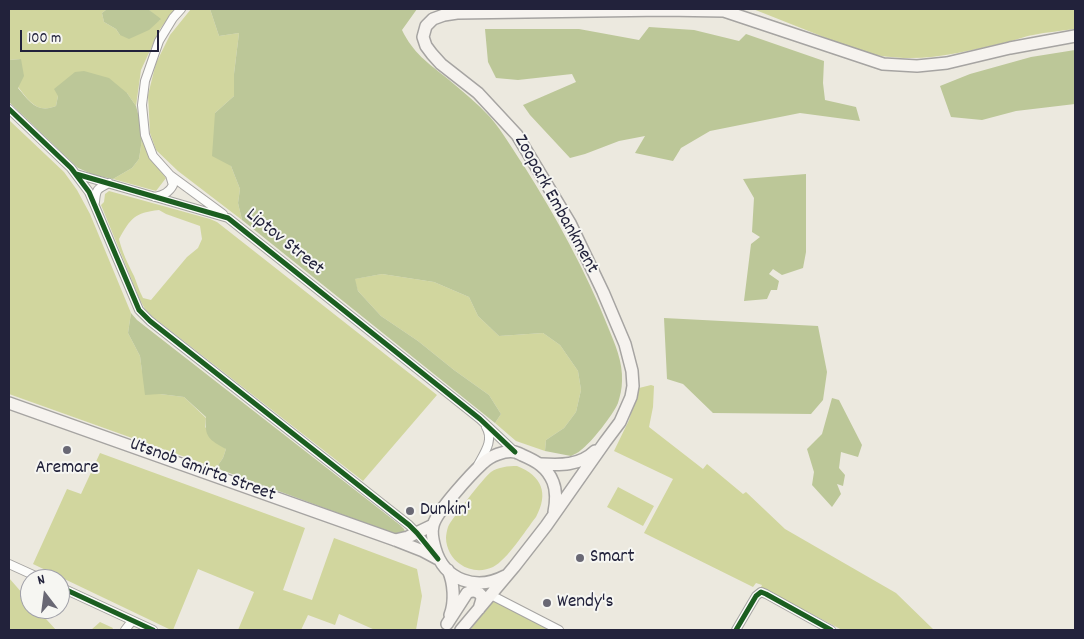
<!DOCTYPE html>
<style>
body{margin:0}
#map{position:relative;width:1084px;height:639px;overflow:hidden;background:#ece9df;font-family:Dekko,sans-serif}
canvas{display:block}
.frame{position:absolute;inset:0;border:10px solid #22223b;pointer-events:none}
.north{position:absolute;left:20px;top:569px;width:50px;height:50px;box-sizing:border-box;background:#f6f6f2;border:1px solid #a1a1a9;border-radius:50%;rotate:345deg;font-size:14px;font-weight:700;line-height:20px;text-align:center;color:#22223b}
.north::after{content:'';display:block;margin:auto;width:18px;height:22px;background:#696874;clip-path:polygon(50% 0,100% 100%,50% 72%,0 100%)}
.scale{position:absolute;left:20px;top:30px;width:139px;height:22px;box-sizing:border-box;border:2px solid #22223b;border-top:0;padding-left:6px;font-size:15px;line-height:18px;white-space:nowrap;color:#22223b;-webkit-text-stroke:4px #f6f6f2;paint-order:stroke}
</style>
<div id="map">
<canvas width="1084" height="639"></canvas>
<div class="frame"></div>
<div class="north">N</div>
<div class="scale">100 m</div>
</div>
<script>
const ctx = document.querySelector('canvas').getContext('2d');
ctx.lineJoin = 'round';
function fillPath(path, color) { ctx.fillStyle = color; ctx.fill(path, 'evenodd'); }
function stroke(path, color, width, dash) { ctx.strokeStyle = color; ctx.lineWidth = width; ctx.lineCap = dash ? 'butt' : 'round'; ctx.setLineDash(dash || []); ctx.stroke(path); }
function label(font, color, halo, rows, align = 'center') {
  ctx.font = font + ' Dekko,sans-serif'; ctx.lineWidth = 4; ctx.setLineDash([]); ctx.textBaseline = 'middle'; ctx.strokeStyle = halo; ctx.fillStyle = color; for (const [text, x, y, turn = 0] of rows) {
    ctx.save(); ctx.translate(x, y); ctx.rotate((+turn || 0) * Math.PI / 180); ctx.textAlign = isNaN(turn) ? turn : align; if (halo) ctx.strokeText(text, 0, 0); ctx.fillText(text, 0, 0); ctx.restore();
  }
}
const green = new Path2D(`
 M9,9H107L102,13L104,22L116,29L120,35L160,20L148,9H175L160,29L141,70L136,106L127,93L58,96L56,106C37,114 29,101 18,87L21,59L9,60Z
 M191,9H210L219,36L239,33L234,74V96L215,113L231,166L240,189L238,203L242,220L178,171L156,150L150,133L148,95L156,63L170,35Z
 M753,9H1075V29C1061,31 1047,32 1033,35C1025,36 1016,40 1007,42C955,54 913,66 859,51Z
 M9,120L64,172L77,190L90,214L131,313L128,333L140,356L142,371L160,394L184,397L206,418L205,427L226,449L223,458L216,468L9,394Z
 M142,139L149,157L166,178L156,191L113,179L132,168L139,159Z
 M109,191L210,219L217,222L437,395L363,481L153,317L145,309L140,300L101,205L104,202L105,194ZM159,210L166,214L200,226L202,239L198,248L187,257L151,300L143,298C139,291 137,283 134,276C128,264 122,252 119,239C131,218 134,213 159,210Z
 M382,274L434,282L469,297L478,316L499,336L543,333L560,345L578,371L581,390L576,412L564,428L546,440L545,451L516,441L495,423L501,414L489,395L454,370L418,341L381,316L358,291L354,279Z
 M651,385L654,386L653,407L649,427L703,469L707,464L743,494L746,492L785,529L896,593L934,630H842L761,587L762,585L756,583L753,587L644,533L673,479L614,451L629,420L639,388Z
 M100,453L305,528L283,590L312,600L334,538L417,569L422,596L416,630H375L339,614L335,625L308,615L301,630H238L254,592L198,569L173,630H171L33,564L67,489L81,494Z
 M517,466C542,476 549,493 536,517C525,531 508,559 493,567C483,572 469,571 460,564C452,559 446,548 446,538C446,535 447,530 448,527C450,521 485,476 491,472C498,467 508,466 517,466Z
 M618,487L654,506L643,526L607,507Z
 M9,578L30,602V609H37L56,630H9Z
 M493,600L548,629L547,630H470Z
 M100,622L113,628L112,630H91Z`);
const forest = new Path2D(`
 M107,9H148L161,19L149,30L129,39L120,35L116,29L104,22L102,13Z
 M210,9H417L402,30C413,53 428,63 448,79C462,91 477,103 490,117C503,132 513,150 524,166C556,217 586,271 608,327C615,344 623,362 622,381C622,389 620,396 618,403C613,415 591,443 581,450C578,453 574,454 571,456L545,451L546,440L564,428L576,412L581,390L578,371L560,345L543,333L499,336L478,316L469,297L434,282L382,274L355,279L358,291L381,316L418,341L454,370L489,395L501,414L495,423L242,220L238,203L240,189L231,166L212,156L215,113L234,96V74L239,33L219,36Z
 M649,27L694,30L739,41L746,34L824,61L823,83L825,100L856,107L860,121L800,113L710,131L681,148L673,161L635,153L645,136L619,141L585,154L570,158L530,115L523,105L576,82L572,74L518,80L496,78L488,62L485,29H579L639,40Z
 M1075,50V104L1016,111L982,120L951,117L940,86L970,74L1031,57Z
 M21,59L24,76L18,88C29,101 37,114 56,106L58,96L54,89L75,72L84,71L109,78L127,93L136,106L140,121L142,139L139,159L132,168L113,179L94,175L78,168L9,102V60Z
 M806,174V252L803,268L782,275L773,269L769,274L779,281L777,290H771L767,299L744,301L751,244L760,237L752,232L754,198L743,179Z
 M131,313L137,320L400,525L404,529L405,532L395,534L216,468L223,458L226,449C210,440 204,438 206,417L184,397L160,394L145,395L140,356L128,333Z
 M664,318L818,326L827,372L823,400L811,414L713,413L683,384L667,379Z
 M832,398L839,400L862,445L858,457L841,452L839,468L845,475L843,486L837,484L841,494L832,507L812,485L814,472L807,449L822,434Z`);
const street = new Path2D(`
 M181,9L173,18L159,41L145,81L142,105L145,135L153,156L170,175L223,214
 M9,109L71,168L89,192L139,310L150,321L409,525L417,533L436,556
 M76,174L228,218L480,419L515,452
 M155,197C163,195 169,193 173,185L170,175
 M95,202C96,189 97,189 109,183
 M478,465C485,452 494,440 486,427
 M9,564L42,579
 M60,587L153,630
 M491,595L559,630
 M125,630L132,621
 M736,630L756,596L761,592L766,594L831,630`);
const secondary = new Path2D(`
 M9,403L395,540L423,551L438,559
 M541,464C560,465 580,466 595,451
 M395,540L408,537L433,525
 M448,570C454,583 455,602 450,615
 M505,576C477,591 444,581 435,548C433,541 431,533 433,526C435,513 472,473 483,463C490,456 505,450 515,452C516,452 522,455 522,455C536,461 547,467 553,482C557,492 556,502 554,512
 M447,624L467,593C472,590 477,590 481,595L482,599L479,609
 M461,630L514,567L546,526L605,442L620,422L631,397L633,386L632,371L625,344L603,292L570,223L517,135L478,93L441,64L432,54L426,46L423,37L426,26L433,19L444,15L457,13L664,10L724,11L883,64L917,66L947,63L1010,48L1075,36`);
const cycleway = new Path2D(`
 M9,109L71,168L89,192L139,310L150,321L409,525L417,533L438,559
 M76,174L228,218L480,419L515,452
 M60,587L153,630
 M736,630L756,596L761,592L766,594L831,630`);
const markers = [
 [67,450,5,"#696874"],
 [410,511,5,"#696874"],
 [580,558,5,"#696874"],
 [547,603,5,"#696874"]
];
const streetNames = [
 ["Zoopark Embankment",555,205,61],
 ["Liptov Street",284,243,39],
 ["Utsnob Gmirta Street",202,471,20]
];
const poiNames = [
 ["Aremare",67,469,"center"],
 ["Dunkin'",420,511],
 ["Smart",590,558],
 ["Wendy's",557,603]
];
fillPath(green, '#d1d69e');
fillPath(forest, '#bcc798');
stroke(street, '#a6a4a2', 10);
stroke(secondary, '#a6a4a2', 14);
stroke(street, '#fcfcfa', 8);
stroke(secondary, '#f6f3ef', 11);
stroke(cycleway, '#1b5e20', 5);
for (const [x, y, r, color] of markers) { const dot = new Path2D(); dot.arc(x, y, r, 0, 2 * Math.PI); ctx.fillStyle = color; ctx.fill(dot); stroke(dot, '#f6f6f2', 2); }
label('19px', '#22223b', '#f6f6f2', streetNames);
label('19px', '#22223b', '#f6f6f2', poiNames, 'left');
</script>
